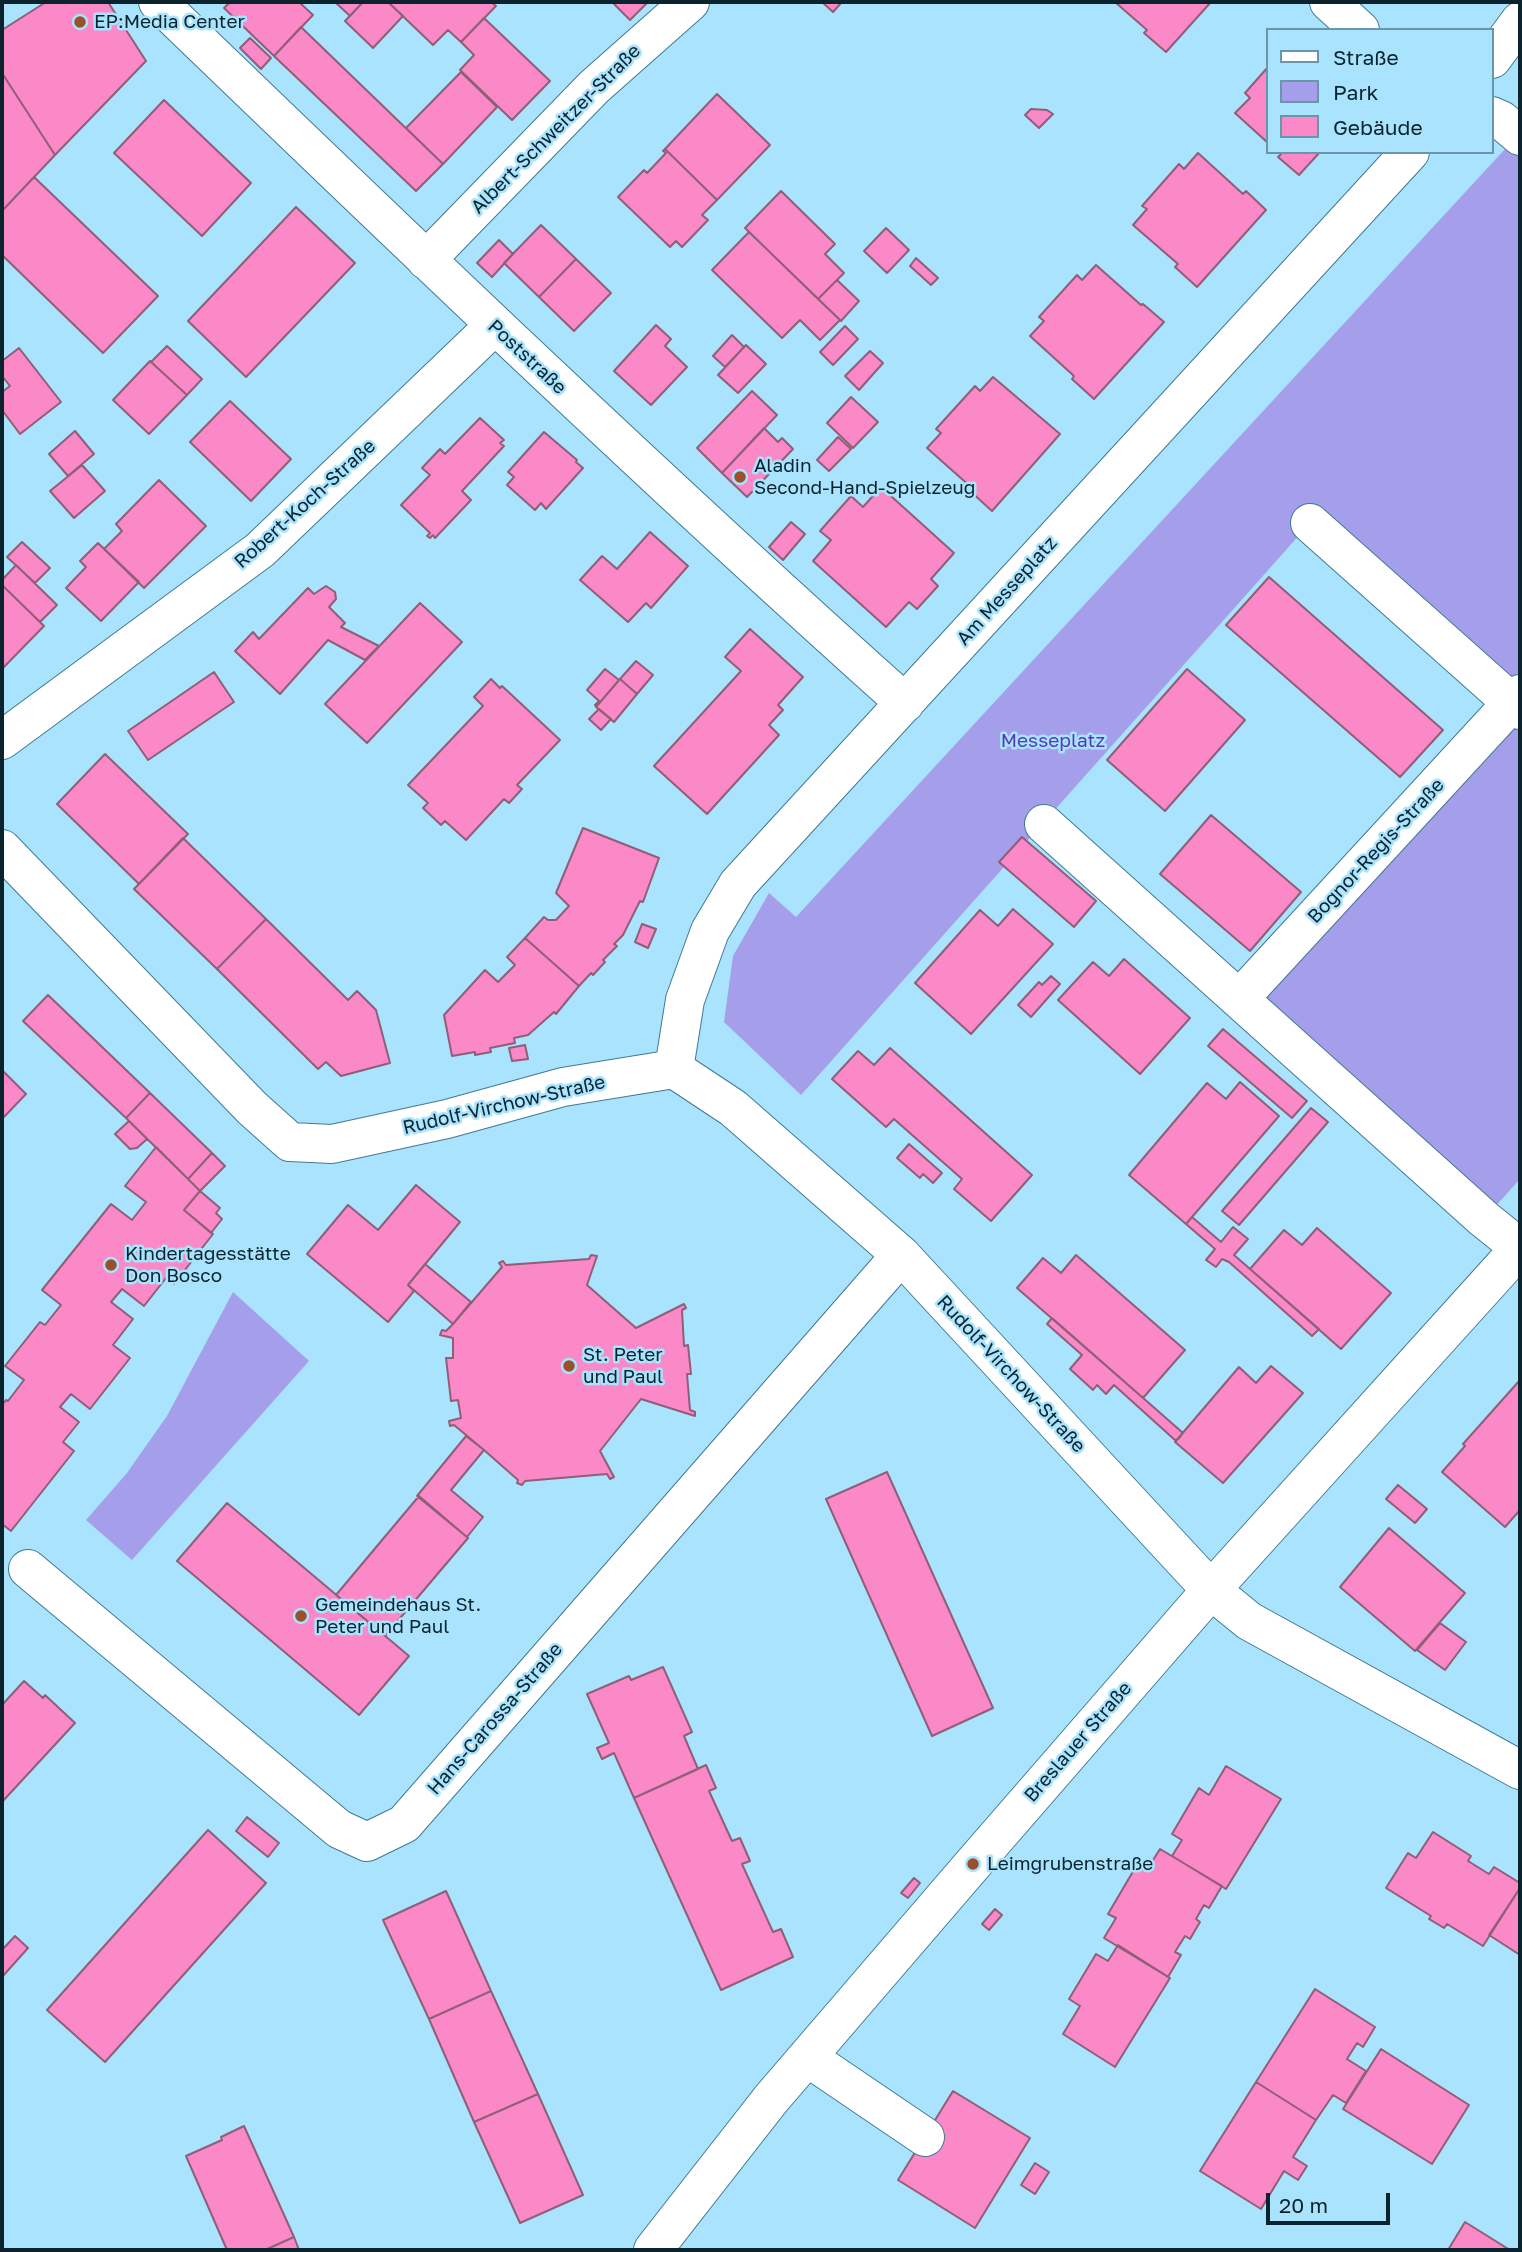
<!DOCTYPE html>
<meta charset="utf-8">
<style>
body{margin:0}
#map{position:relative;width:1522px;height:2252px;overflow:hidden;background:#a9e3fd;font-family:"Golos Text",sans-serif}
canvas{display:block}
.frame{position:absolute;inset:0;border:4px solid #0b232c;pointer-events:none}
.legend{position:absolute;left:1266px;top:28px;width:228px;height:126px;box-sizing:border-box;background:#a9e3fd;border:2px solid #6a96a9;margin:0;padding:9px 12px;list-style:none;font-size:21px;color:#0b232c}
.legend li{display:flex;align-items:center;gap:14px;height:35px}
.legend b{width:35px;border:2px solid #6a96a9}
.scale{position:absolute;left:1266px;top:2193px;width:124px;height:32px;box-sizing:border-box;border:4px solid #0b232c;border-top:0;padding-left:9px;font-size:21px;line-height:24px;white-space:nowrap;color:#0b232c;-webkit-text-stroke:5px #a9e3fd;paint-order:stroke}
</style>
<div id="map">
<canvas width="1522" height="2252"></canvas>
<div class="frame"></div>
<ul class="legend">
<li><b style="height:9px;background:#fff"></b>Straße</li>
<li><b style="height:19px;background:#a49eeb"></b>Park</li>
<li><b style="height:19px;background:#fb88c7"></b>Gebäude</li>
</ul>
<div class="scale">20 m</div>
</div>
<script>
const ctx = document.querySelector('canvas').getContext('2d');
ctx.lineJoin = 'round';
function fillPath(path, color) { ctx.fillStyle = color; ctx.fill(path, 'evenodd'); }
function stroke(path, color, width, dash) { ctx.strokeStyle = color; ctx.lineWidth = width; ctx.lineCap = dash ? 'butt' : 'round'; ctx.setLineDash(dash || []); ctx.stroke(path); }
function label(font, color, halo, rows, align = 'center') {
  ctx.font = font + ' "Golos Text",sans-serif'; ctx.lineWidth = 5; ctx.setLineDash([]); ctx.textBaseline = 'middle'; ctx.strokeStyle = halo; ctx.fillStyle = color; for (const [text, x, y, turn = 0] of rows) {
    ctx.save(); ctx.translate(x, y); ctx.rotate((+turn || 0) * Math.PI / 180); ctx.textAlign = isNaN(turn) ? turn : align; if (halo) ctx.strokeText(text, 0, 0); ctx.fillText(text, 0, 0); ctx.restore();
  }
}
const green = new Path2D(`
 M1518,135L1520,136V1179L1484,1219L1240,998L1512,703L1310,523L801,1095L724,1022L733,956L769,893L796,917Z
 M233,1292L309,1361L132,1560L86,1520L127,1473L167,1416Z`);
const building = new Path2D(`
 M46,2H108L146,61L55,155L2,73V30Z
 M230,2H299L313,15L274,56L224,8Z
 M335,2H363L350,16Z
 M363,2H388L403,16L373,48L345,21Z
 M388,2H491L496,6L461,42L448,30L433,45Z
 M612,2H648L630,20Z
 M822,2H842L833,12Z
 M1115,2H1211L1166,52L1144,33L1147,30Z
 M484,18L550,81L512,120L460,70L474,55L461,42Z
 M301,27L443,164L416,191L274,56Z
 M250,38L271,58L261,69L240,48Z
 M1268,67V143L1235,113L1250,98L1245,93Z
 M461,72L497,107L443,164L406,128Z
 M2,73L55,155L2,211Z
 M717,94L770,145L717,200L665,149Z
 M164,100L251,183L202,236L114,153Z
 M1031,109L1047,110L1053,114L1039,128L1025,115Z
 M665,149L717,200L702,215L708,220L682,247L676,241L670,247L618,197L644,170L647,173L666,153L663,151Z
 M1279,152H1320L1299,175L1278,157L1281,154Z
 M1198,153L1243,194L1246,191L1266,210L1197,287L1175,267L1178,264L1133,225L1147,209L1142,206L1179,164L1184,169Z
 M34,177L158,296L103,353L2,255V211Z
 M781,191L835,244L825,254L844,273L818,299L745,228Z
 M296,207L355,263L246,377L188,321Z
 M541,225L576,259L539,297L504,263Z
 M886,228L909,250L887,273L864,251Z
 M749,232L840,320L820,340L800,320L782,338L712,270Z
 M499,240L513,254L492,277L477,263Z
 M916,258L938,278L931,285L910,266Z
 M576,259L611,293L574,331L539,297Z
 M1096,265L1141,305L1143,304L1164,322L1094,399L1072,379L1074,376L1030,336L1044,321L1039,317L1077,275L1082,280Z
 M837,280L859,301L841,321L818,299Z
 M656,325L671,339L665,346L687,367L651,405L614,371Z
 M845,326L858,339L833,365L820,352Z
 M732,335L744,347L725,367L713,356Z
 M746,345L766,364L738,393L718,375Z
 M167,346L202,379L187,395L151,362Z
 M19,348L61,402L20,434L2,410V392L10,386L2,376V361Z
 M870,351L883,363L859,390L845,376Z
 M150,361L187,395L149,434L113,400Z
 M993,377L1060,434L992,511L970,491L972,488L927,448L941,433L936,429L975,386L980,391Z
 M752,391L777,415L722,473L697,448Z
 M851,397L878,422L853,448L827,423Z
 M230,401L291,459L251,501L190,442Z
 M480,418L504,440L500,443L504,446L462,491L471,500L435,538L433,535L430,538L427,536L430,533L401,505L430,475L422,468L440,449L445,454Z
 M764,428L778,442L782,438L793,449L747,497L722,473Z
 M75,431L94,454L68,476L49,454Z
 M544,432L577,460L576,462L583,468L546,509L541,503L535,510L507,485L514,477L508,472Z
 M838,437L851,449L829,471L817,460Z
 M82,465L105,491L74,518L50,491Z
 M159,480L206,526L144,588L104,549L122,531L116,524Z
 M881,487L954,553L931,579L938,586L917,609L909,602L886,627L813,561L831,540L820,531L851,496L863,507Z
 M791,522L805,534L783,560L769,547Z
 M650,532L688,566L651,608L646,603L628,622L580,580L602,556L617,569Z
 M22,542L50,568L35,583L7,557Z
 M98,543L139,582L101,621L66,588L86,567L80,561Z
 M16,565L57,605L40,622L2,585V580Z
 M1269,577L1443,730L1400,777L1226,625Z
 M2,585L44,626L2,669Z
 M326,586L335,592L336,599L329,607L345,623L341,627L379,646L365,660L328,640L280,694L235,651L253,632L259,639L308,588L314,594Z
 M420,603L462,642L367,743L325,704Z
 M750,629L803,677L778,705L783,710L769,725L779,735L707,814L654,766L741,671L725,657Z
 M636,661L653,675L637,694L620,679Z
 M605,669L619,680L596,707L595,705L599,701L587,690Z
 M1187,669L1245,720L1165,811L1107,760Z
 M214,672L234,702L148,760L128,731Z
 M491,679L500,688L502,686L560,740L517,785L522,789L509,803L504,799L466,840L445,821L441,825L423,808L428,803L408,785L483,706L474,697Z
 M620,679L637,694L614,722L596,707Z
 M599,709L611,719L601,730L589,719Z
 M105,754L188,834L139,884L57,804Z
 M1211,815L1301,892L1250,951L1160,874Z
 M583,828L659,858L643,902L640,901L623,935L614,944L617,946L603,960L605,962L593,975L591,973L579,986L525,938L544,917L548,920H556L569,906L556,893Z
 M1022,837L1096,901L1074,927L999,862Z
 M183,838L266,919L217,969L134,889Z
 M1013,909L1053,944L971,1034L915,983L980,910L998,926Z
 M266,919L348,1000L357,991L376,1010L390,1063L341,1076L326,1062L318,1069L217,969Z
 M642,924L656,929L648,948L635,942Z
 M525,938L579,986L556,1014L554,1012L528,1035L514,1038L515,1043L490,1048L491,1052L475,1055V1052L452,1056L444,1015L485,970L498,982L515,965L507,957Z
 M1124,959L1190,1018L1140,1074L1058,1000L1093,962L1109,976Z
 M1051,976L1060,984L1031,1017L1018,1005L1039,982L1042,985Z
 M48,995L150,1093L126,1118L23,1021Z
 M1223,1029L1307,1101L1292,1118L1208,1046Z
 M525,1045L528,1059L512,1061L509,1048Z
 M890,1048L1032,1175L991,1221L954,1189L962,1179L894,1119L886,1127L832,1079L858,1051L874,1065Z
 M2,1070L26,1094L2,1119Z
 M1240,1082L1279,1116L1186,1224L1129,1175L1207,1083L1226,1099Z
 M150,1093L212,1153L188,1179L126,1118Z
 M1311,1108L1328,1122L1239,1225L1222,1211Z
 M129,1121L147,1139L137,1148L130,1149L115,1134Z
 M909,1144L942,1173L933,1183L923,1174L920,1178L897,1158Z
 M156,1147L200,1191L184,1210L213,1234L174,1284L166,1278L144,1306L122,1289L111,1302L133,1319L113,1345L130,1358L90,1409L71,1394L60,1407L79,1422L63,1442L74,1451L11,1531L2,1524V1405L6,1400L8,1401L24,1380L5,1366L40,1322L45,1325L61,1305L42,1290L111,1204L132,1220L146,1202L125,1186Z
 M212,1153L225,1166L200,1191L188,1179Z
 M416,1185L460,1222L408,1285L414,1291L388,1322L307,1254L348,1205L378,1230Z
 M200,1191L220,1208L216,1213L222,1219L211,1233L184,1210Z
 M1192,1217L1221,1242L1233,1227L1248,1239L1234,1255L1319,1329L1312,1336L1229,1262L1222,1259L1216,1267L1206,1260L1215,1249L1186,1224Z
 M1317,1228L1391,1293L1341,1349L1250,1269L1284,1230L1302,1245Z
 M591,1255L597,1256L587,1285L636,1328L684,1304L686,1308L682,1310L684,1346L688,1345L691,1374H687L690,1410L695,1412V1416L641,1399L600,1451L614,1477L610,1479L607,1474L525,1481L522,1485L517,1483L518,1480L484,1450L454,1425L450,1426L449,1421L461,1418L458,1400L451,1401L446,1358H453V1338L440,1335L442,1330L446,1331L453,1324L502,1267L499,1263L503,1261L506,1265L589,1259Z
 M1076,1255L1185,1350L1143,1398L1017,1288L1043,1258L1061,1273Z
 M425,1264L471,1302L453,1324L408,1285Z
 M1052,1318L1183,1433L1180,1437L1176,1441L1114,1385L1106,1394L1097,1385L1093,1390L1070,1369L1082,1355L1047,1324Z
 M1271,1366L1303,1393L1223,1483L1175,1442L1239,1367L1256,1383Z
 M1520,1380V1510L1505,1527L1442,1472L1465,1446L1463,1444Z
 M466,1436L484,1450L451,1490L483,1517L467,1537L417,1496Z
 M887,1472L993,1708L932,1736L826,1499Z
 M1398,1485L1427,1509L1415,1523L1386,1499Z
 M419,1496L468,1538L385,1636L336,1595Z
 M227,1503L409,1656L359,1715L177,1561Z
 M1389,1528L1465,1593L1415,1651L1340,1587Z
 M1440,1623L1466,1642L1445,1670L1417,1650Z
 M663,1667L692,1732L684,1736L698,1769L634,1798L614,1753L602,1759L597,1748L609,1743L587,1694L629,1676L631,1680Z
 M24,1681L43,1698L45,1695L75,1723L2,1802V1705Z
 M706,1765L716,1788L709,1791L732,1841L740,1838L750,1861L742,1864L773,1932L781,1929L793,1957L721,1990L634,1798Z
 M1226,1766L1281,1799L1226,1889L1172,1856L1182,1840L1172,1834L1199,1788L1209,1795Z
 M247,1817L279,1843L268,1857L236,1831Z
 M208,1830L266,1883L105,2062L47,2010Z
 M1433,1832L1471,1856L1468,1861L1489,1874L1494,1867L1520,1883V1888L1483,1946L1447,1924L1444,1928L1429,1919L1431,1916L1386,1888L1408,1853L1416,1858Z
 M1160,1849L1222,1886L1209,1908L1204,1905L1196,1919L1200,1922L1190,1939L1185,1936L1175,1952L1181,1955L1168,1977L1104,1938L1116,1918L1108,1914L1138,1863L1148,1868Z
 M914,1878L920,1883L908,1898L901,1893Z
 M1520,1888V1955L1489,1935Z
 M446,1891L491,1991L429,2019L383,1920Z
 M995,1909L1002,1915L989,1930L982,1924Z
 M15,1936L28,1948L2,1977V1950Z
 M1118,1945L1170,1978L1115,2067L1063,2034L1080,2006L1069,1999L1096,1954L1108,1961Z
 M1315,1989L1375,2027L1363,2047L1357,2043L1347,2059L1366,2071L1346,2103L1333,2095L1316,2120L1256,2082Z
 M491,1991L538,2094L474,2122L429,2019Z
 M1381,2049L1469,2105L1432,2164L1343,2109Z
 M1256,2082L1316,2120L1293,2157L1307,2166L1298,2180L1284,2171L1261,2209L1200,2171Z
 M953,2091L1030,2138L975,2228L898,2180Z
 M538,2094L583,2195L520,2223L474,2122Z
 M244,2126L294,2237L265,2250H227L186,2156L222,2140L221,2137Z
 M1035,2163L1049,2172L1035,2194L1021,2185Z
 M1465,2222L1510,2250H1448Z
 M294,2237L299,2250H265Z`);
const minor = new Path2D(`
 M158,2C404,239 650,475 905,703
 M1329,2L1360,30
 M1492,59L1520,21
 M1492,116L1501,120L1520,136
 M426,260L594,87L690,2
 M1310,523L1520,710
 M2,740L260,550L494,326
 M1044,824L1484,1219L1520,1248
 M2,849L252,1108L290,1142L332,1144L447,1119L563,1087L674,1069L733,1108L901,1255L1211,1590L1249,1621L1520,1770
 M1240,998L1520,694
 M674,1069L685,1000L710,931L738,884L1410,152
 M28,1569L339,1829L367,1842L404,1824L901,1255
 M807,2057L925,2137
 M653,2250L771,2099L973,1864L1211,1590L1520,1248`);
const markers = [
 [80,22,7,"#98512b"],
 [740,477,7,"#98512b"],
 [111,1265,7,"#98512b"],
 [569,1366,7,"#98512b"],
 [301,1616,7,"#98512b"],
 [973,1864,7,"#98512b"]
];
const poiNames = [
 ["EP:Media Center",94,22],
 ["Aladin",754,466],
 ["Second-Hand-Spielzeug",754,488],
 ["Kindertagesstätte",125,1254],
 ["Don Bosco",125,1276],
 ["St. Peter",583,1355],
 ["und Paul",583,1377],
 ["Gemeindehaus St.",315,1605],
 ["Peter und Paul",315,1627],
 ["Leimgrubenstraße",987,1864]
];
const streetNames = [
 ["Albert-Schweitzer-Straße",556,129,-45],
 ["Poststraße",527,357,43],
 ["Robert-Koch-Straße",305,504,-42],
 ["Am Messeplatz",1007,591,-48],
 ["Bognor-Regis-Straße",1376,851,-47],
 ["Rudolf-Virchow-Straße",504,1105,-13],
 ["Rudolf-Virchow-Straße",1011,1374,47],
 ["Hans-Carossa-Straße",495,1719,-49],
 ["Breslauer Straße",1078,1742,-49]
];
const parkNames = [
 ["Messeplatz",1053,741]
];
fillPath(green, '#a49eeb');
fillPath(building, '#fb88c7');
stroke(building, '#8e5f77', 2);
stroke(minor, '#427a91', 40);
stroke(minor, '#fff', 38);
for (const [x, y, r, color] of markers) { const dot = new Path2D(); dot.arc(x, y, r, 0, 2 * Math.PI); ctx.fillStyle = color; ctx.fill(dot); stroke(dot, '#a9e3fd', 2.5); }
label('19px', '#0b232c', '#a9e3fd', poiNames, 'left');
label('19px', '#0b232c', '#a9e3fd', streetNames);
label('19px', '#5639b6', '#a9e3fd', parkNames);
</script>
